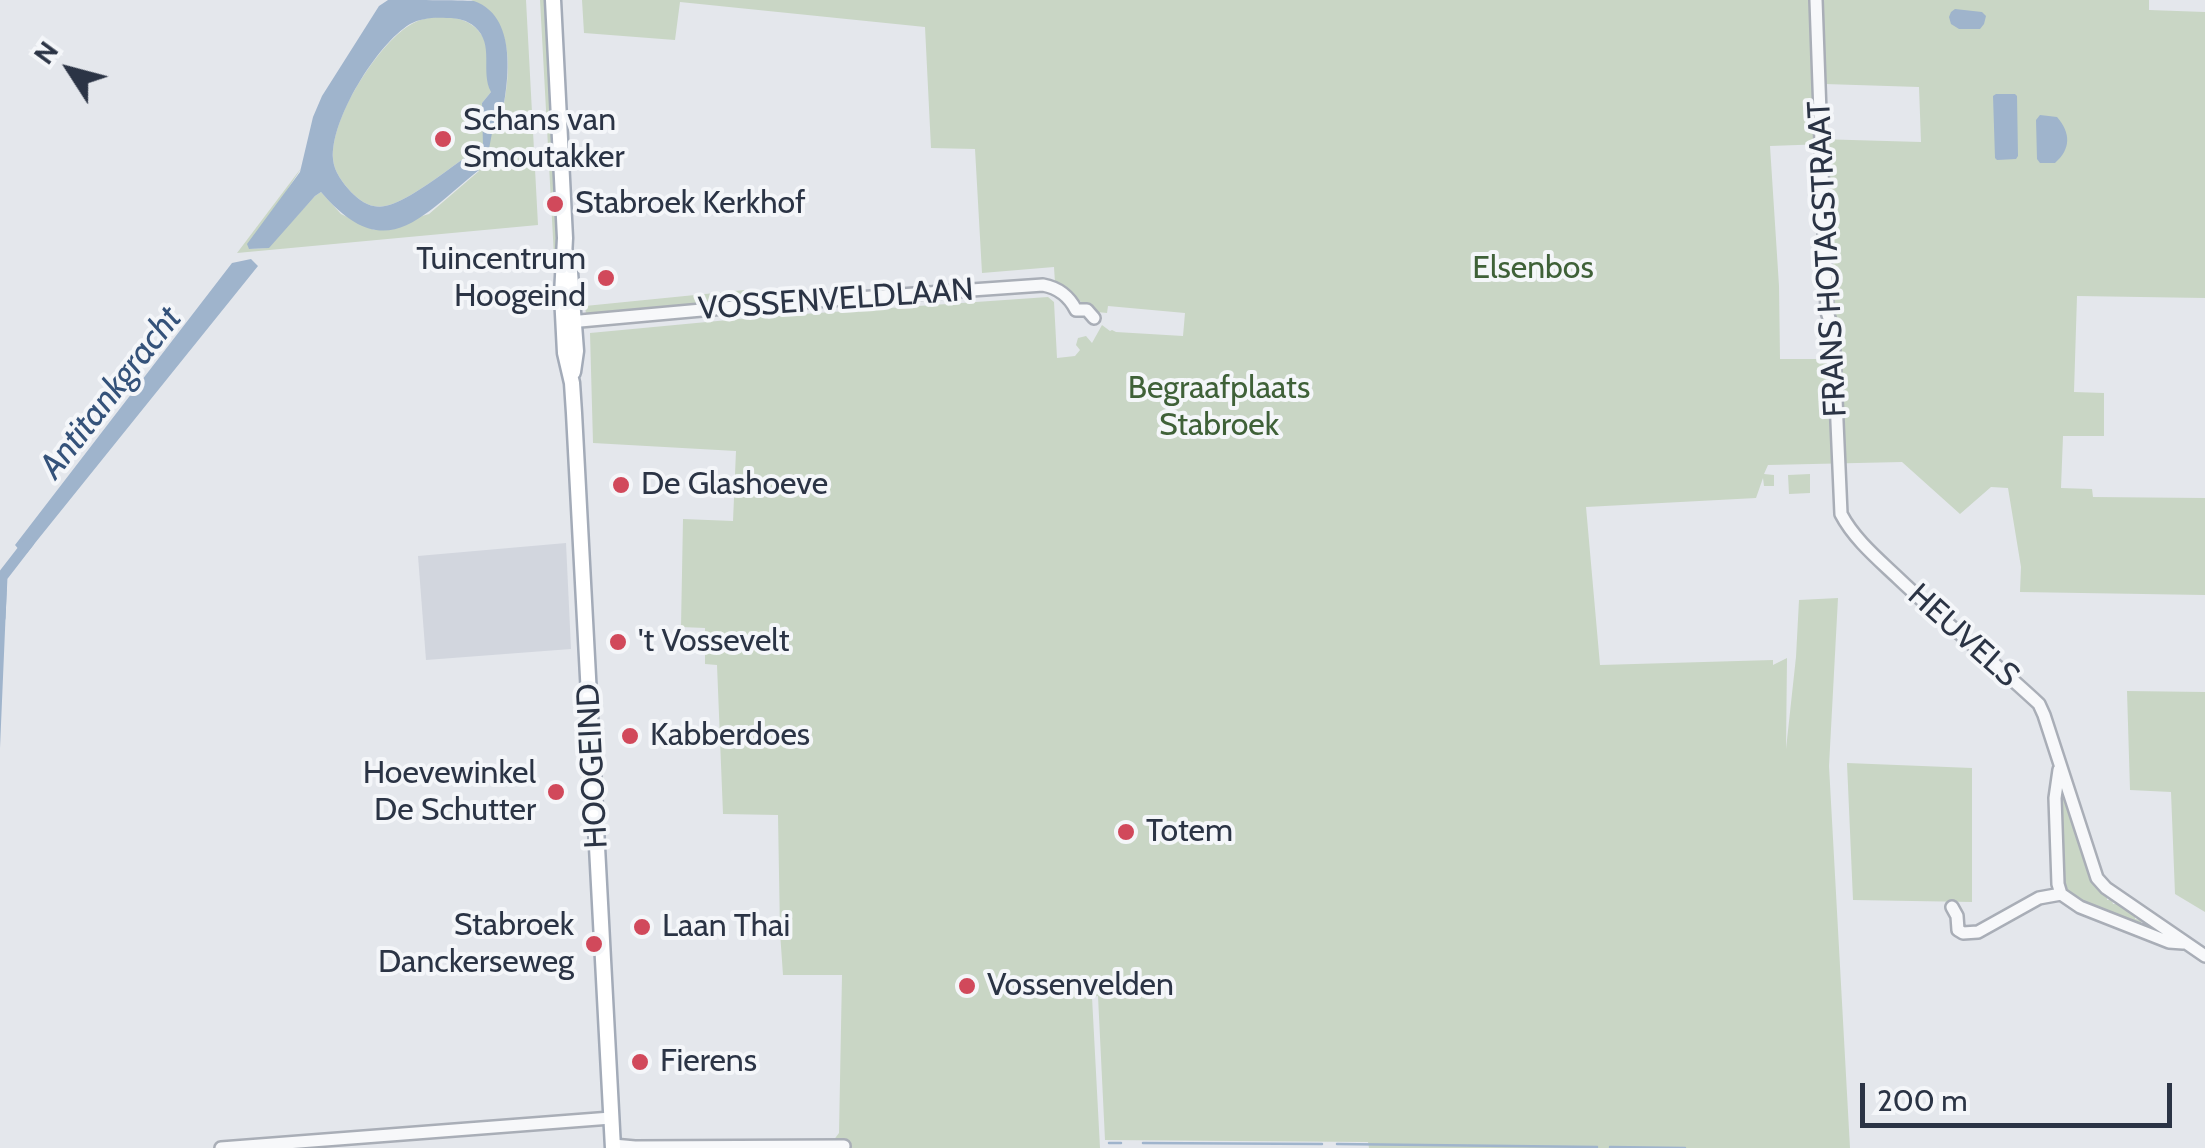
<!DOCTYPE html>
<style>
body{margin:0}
#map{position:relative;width:2205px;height:1148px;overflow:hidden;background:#e4e7ec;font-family:Cabin,sans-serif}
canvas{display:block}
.north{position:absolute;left:20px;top:20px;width:100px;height:100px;-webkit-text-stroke:8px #f4f6f9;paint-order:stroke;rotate:306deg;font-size:28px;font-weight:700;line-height:40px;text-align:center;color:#2b3445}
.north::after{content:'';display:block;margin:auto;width:35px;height:45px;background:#2b3445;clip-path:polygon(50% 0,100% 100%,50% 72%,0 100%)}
.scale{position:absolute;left:1860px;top:1083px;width:312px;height:45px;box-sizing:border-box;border:5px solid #2b3445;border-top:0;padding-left:12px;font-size:30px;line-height:35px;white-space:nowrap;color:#2b3445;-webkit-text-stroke:8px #f4f6f9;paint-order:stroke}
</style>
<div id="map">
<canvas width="2205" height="1148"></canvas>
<div class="north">N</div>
<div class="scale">200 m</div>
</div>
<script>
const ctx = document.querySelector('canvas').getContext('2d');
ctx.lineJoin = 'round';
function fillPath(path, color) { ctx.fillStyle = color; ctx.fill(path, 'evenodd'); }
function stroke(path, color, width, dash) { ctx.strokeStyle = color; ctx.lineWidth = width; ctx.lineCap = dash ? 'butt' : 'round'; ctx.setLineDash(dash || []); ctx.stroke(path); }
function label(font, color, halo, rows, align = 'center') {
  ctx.font = font + ' Cabin,sans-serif'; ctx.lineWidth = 8; ctx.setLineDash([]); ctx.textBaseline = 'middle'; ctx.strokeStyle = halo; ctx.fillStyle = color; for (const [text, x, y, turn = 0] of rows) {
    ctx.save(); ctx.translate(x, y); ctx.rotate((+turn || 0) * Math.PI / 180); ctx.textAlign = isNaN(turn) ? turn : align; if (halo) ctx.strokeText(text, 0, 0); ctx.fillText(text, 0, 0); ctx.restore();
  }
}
const built = new Path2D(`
 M566,543L571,649L426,660L418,556Z`);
const green = new Path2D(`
 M471,0H526L538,225L237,253L302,167L249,249L267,248L315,196L321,192L341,214L374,230L429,214L479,171L469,155C448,169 408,202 385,206C371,209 360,201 351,192C343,183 334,172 333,159C330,119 377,45 410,25C423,17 439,16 454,18C467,20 478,27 484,39C491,54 489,76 491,92L482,103L492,133L499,128C509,84 521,23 471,0Z
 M540,0H546L560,264L556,293Z
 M582,0H1812L1817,139L1921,142L1919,87L1825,84L1821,0H2149V10L2205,12V298L2077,296L2074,392L2104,393V436H2063L2061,488L2092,489L2093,497L2205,498V595L2020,592L2021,567L2008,488L1991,487L1960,514L1902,462L1768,465L1764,474L1774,475V486H1764L1763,478L1756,498L1586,507L1600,665L1773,660V665L1787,658L1786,749L1796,657L1799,600L1838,598L1829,766L1850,1148H1369L1368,1142L1105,1140L1098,996L1092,997L1100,1148H833V1141L839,1133L842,975H783L780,932L778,815L723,814L717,665L705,664V628L681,627L683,519L733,521L736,451L593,443L590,333L760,317L1048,297L1054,302L1057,358L1075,356L1080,350L1076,345L1078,338L1086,336L1092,343L1102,325L1110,331L1112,330L1116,332L1183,336L1185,313L1108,306L1107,313L1097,312L1087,306L1055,283L1054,267L982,273L975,149L931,148L925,27L680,2L675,40L584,33ZM1825,144L1838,363L1826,359H1780L1779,286L1770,146Z
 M755,289L756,298L586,314L585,306Z
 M1810,474V493L1789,494L1788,475Z
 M2127,691L2205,692V912L2175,894L2171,792L2130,790Z
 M1847,763L1972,768V902L1853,900Z
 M2063,792L2072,810L2069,814L2080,847L2085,851L2083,855L2085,862L2090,866L2087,871L2090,878L2114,897H2107V900H2112L2113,904H2123L2143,917L2135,916V919L2141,920V924H2147V927L2163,931V937L2078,904L2063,889L2059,794Z`);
const water = new Path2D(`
 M388,0C405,0 461,0 474,1C522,18 507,93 499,129L492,133L489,149L486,150L483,147L482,103L491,92C480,71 495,45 475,27C467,20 458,18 447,18C435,17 421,18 410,24C377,44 330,120 333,159C334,172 343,183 351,192C360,201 371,209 385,206C408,202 448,169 469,155L481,165L479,170C421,216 386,268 321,192L315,196L269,248L249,249L247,244L300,172L313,117L322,96L379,6Z
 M1955,9L1982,12L1986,16L1984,24L1980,29H1959L1951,24L1949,17L1951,12Z
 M1996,94H2015L2017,96L2018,156L2016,159L1997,160L1995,158L1993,96Z
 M2040,115L2057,117C2071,133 2071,149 2055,163H2040L2037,159L2036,120Z
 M251,259L258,266L27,553L21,552L15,545L232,263Z
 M0,576L7,583L0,748Z`);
const stream = new Path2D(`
 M1109,1143H1121
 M1143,1143L1322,1144
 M1337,1144L1597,1147
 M1610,1147L1685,1148`);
const canal = new Path2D(`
 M0,618L2,577L29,542`);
const minor = new Path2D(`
 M1816,0L1827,312L1833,330L1841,514C1854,539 1878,559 1898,578C1944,622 1993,661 2039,704L2044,715L2097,878L2106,888L2205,956
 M569,322L757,305L1043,285C1059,288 1069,296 1076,310H1087L1094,318
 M2059,770L2055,798L2058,884L2061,894L2080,907L2169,942L2183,943
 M1952,907L1957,916L1958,930L1963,933L1978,932L2039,898L2061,894
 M613,1145L635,1147L844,1146
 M221,1148L611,1118`);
const major = new Path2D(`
 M553,0L565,238L562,295L565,353L572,383L574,413L613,1148
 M569,259L576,351L573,372`);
const markers = [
 [443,139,10,"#d1495b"],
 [555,204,10,"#d1495b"],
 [606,278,10,"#d1495b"],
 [621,485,10,"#d1495b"],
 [618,642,10,"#d1495b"],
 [630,736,10,"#d1495b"],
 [556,792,10,"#d1495b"],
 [1126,832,10,"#d1495b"],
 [642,927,10,"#d1495b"],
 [594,944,10,"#d1495b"],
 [967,986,10,"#d1495b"],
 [640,1062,10,"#d1495b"]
];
const poiNames = [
 ["Schans van",463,121],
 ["Smoutakker",463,158],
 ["Stabroek Kerkhof",575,204],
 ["Tuincentrum",586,260,"right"],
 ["Hoogeind",586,297,"right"],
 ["De Glashoeve",641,485],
 ["'t Vossevelt",638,642],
 ["Kabberdoes",650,736],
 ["Hoevewinkel",536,774,"right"],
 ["De Schutter",536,811,"right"],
 ["Totem",1146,832],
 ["Stabroek",574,926,"right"],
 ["Danckerseweg",574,963,"right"],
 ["Laan Thai",662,927],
 ["Vossenvelden",987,986],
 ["Fierens",660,1062]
];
const streetNames = [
 ["FRANS HOTAGSTRAAT",1828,259,-93],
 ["VOSSENVELDLAAN",836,300,-4],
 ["HEUVELS",1963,636,42],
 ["HOOGEIND",593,766,-93]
];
const parkNames = [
 ["Elsenbos",1533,269],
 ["Begraafplaats",1219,389],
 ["Stabroek",1219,426]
];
const waterNames = [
 ["Antitankgracht",111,393,-52]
];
fillPath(built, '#d2d6de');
fillPath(green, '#c9d6c5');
fillPath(water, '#9fb4cc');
stroke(stream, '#9fb4cc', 2.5);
stroke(canal, '#9fb4cc', 11);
stroke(minor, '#a9aeb7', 16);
stroke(major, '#a3abb8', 19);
stroke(minor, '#f7f8fa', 11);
stroke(major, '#fff', 14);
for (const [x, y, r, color] of markers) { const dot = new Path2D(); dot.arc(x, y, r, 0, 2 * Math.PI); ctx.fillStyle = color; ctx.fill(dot); stroke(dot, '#f4f6f9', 4); }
label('32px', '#2b3445', '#f4f6f9', poiNames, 'left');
label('32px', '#2b3445', '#f4f6f9', streetNames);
label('32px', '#3f6138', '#f4f6f9', parkNames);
label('italic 35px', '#34527a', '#f4f6f9', waterNames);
</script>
